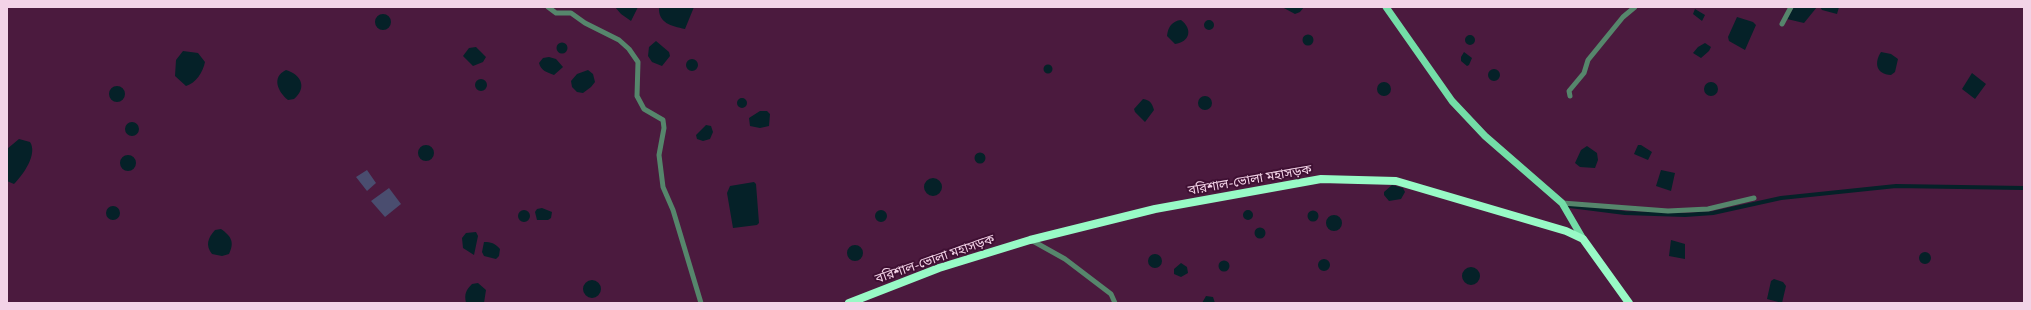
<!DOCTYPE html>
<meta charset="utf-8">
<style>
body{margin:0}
#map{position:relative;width:2031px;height:310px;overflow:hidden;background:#4b1a3e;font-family:"Public Sans",sans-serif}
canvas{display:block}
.frame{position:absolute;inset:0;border:8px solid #f3d3e7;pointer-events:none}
</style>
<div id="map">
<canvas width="2031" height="310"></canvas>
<div class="frame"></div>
</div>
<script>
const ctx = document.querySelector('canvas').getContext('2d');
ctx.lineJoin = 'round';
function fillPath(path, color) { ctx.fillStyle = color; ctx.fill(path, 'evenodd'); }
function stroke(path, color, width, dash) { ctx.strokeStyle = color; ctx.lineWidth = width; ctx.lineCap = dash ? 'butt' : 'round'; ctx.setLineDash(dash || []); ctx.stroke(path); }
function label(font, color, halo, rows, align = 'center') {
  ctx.font = font + ' "Public Sans","Noto Sans Bengali",sans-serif'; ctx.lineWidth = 4; ctx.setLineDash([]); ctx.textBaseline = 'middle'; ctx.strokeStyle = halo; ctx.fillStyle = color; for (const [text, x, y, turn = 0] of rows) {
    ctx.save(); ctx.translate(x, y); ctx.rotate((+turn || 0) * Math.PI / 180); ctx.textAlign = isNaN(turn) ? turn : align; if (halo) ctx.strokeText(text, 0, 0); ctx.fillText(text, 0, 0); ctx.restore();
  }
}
const green = new Path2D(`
 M367,170L376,183L367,191L356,177Z
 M389,188L401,204L385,217L371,201Z`);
const water = new Path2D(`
 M615,7H638L631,21L621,14Z
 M659,7H694L685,29C671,26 658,23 659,7Z
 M1282,7H1304L1300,12L1295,14Z
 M1794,7H1817L1804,23L1787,19Z
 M1820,7H1839L1837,14L1822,10Z
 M1695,9L1705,15L1702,21L1693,14Z
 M375 22a8 8 0 1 1 16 0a8 8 0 1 1-16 0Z
 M1737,17L1753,22L1756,25L1745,50L1729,41L1728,37Z
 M1181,20C1193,29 1190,42 1175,44L1167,36C1168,27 1172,21 1181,20Z
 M1204 25a5 5 0 1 1 10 0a5 5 0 1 1-10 0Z
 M1302.5 40a5.5 5.5 0 1 1 11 0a5.5 5.5 0 1 1-11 0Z
 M1465 40a5 5 0 1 1 10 0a5 5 0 1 1-10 0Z
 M656,41L669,52L670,56L662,66L652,62L648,56L649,47Z
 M556.5 48a5.5 5.5 0 1 1 11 0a5.5 5.5 0 1 1-11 0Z
 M1705,43L1711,47L1709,51L1701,58L1693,53L1698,47Z
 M476,47L486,57L483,62L473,66L463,56L469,48Z
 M183,51L198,53L205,62C203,72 196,83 186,86L175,76L176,60Z
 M1464,52L1472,58L1469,65L1467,66L1461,61V57Z
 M1881,52L1891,54L1898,59L1895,72L1891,75C1876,74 1874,63 1881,52Z
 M549,57L556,59L563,67L554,75C547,72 541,71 539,63L543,58Z
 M686 65a6 6 0 1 1 12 0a6 6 0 1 1-12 0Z
 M1043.5 69a4.5 4.5 0 1 1 9 0a4.5 4.5 0 1 1-9 0Z
 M1488 75a6 6 0 1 1 12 0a6 6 0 1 1-12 0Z
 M286,70C302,75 307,88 294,99L288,100C278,92 271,77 286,70Z
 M588,70L593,74L595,82L591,87L583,93L577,92L572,87L571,81L577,74Z
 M1972,73L1986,84L1975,99L1962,89Z
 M475 85a6 6 0 1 1 12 0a6 6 0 1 1-12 0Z
 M1704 89a7 7 0 1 1 14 0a7 7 0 1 1-14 0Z
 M1377 89a7 7 0 1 1 14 0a7 7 0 1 1-14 0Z
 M109 94a8 8 0 1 1 16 0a8 8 0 1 1-16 0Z
 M1198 103a7 7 0 1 1 14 0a7 7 0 1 1-14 0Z
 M737 103a5 5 0 1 1 10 0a5 5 0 1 1-10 0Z
 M1143,99C1150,100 1152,103 1154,110L1145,122L1135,112L1134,109Z
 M760,111H767L770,114L769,126L760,128L750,126L749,118Z
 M125 129a7 7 0 1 1 14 0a7 7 0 1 1-14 0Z
 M706,125L711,126L713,132L710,139L703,141L697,139L696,135Z
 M19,139L30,142C38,154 23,175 14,184L7,181V149Z
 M418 153a8 8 0 1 1 16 0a8 8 0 1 1-16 0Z
 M1638,145H1641L1652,152L1648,160L1634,154Z
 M1587,146L1597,153L1598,160L1595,168L1580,167L1575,163L1581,150Z
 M974.5 158a5.5 5.5 0 1 1 11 0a5.5 5.5 0 1 1-11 0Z
 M120 163a8 8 0 1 1 16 0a8 8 0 1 1-16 0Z
 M1661,170L1675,173L1671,191L1656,186Z
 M924 187a9 9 0 1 1 18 0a9 9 0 1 1-18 0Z
 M754,182L756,184L759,223L757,225L733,228L727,193L730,186Z
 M1392,185L1403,188L1405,192L1401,199L1389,201L1384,195V192Z
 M106 213a7 7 0 1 1 14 0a7 7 0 1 1-14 0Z
 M542,208L552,212L551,218L548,220H537L535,212L537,209Z
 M518 216a6 6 0 1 1 12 0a6 6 0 1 1-12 0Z
 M1243 215a5 5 0 1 1 10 0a5 5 0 1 1-10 0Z
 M875 216a6 6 0 1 1 12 0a6 6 0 1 1-12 0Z
 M1307.5 216a5.5 5.5 0 1 1 11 0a5.5 5.5 0 1 1-11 0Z
 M1326 223a8 8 0 1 1 16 0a8 8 0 1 1-16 0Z
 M1254.5 233a5.5 5.5 0 1 1 11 0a5.5 5.5 0 1 1-11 0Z
 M221,229C231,236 235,242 229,254L222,256L212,254C205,245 208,238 215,230Z
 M476,232L478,236L474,255L463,248L462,238L466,233Z
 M1671,240L1685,244V259L1669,256Z
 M484,242C491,242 495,243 500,249L499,256L496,259L484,256L482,252Z
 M847 253a8 8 0 1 1 16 0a8 8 0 1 1-16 0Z
 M1919 258a6 6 0 1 1 12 0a6 6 0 1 1-12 0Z
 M1148 261a7 7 0 1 1 14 0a7 7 0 1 1-14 0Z
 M1318 265a6 6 0 1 1 12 0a6 6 0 1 1-12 0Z
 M1218.5 266a5.5 5.5 0 1 1 11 0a5.5 5.5 0 1 1-11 0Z
 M1181,263L1187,267L1188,273L1181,277L1174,274V269Z
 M1462 276a9 9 0 1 1 18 0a9 9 0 1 1-18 0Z
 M1774,279L1783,282L1786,286L1782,303L1767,299L1771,281Z
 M583 289a9 9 0 1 1 18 0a9 9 0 1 1-18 0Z
 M478,283L486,290L484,303H466C464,294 466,290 472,284Z
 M1206,296L1213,297L1215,303H1202Z`);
const canal = new Path2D(`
 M1570,206L1625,213L1685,215L1713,213L1781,198L1896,186L2024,188`);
const minor = new Path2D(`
 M548,7L556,13H571L585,23L619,40L629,49L638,62L637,96L644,109L663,120L664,128L659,155L663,187L673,210L701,303
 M1782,24L1791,7
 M1570,96L1569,91L1584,73L1588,60L1623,17L1635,7
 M1562,203L1668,211L1708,209L1754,198
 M1031,240L1065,259L1111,294L1115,303`);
const major = new Path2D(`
 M1386,7L1452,101L1485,136L1562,203L1583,239`);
const highway = new Path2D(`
 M849,303L939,268L1030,240L1155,209L1321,179L1396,181L1566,231L1583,239L1629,303`);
const streetNames = [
 ["বরিশাল-ভোলা মহাসড়ক",1250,180,-10],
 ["বরিশাল-ভোলা মহাসড়ক",935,259,-19]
];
fillPath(green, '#4a4d6f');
fillPath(water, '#052128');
stroke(canal, '#052128', 4);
stroke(minor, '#56866c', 5);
stroke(major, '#73dda7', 7);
stroke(highway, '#98fac6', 8);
label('13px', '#f3d3e7', '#3f1033', streetNames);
</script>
